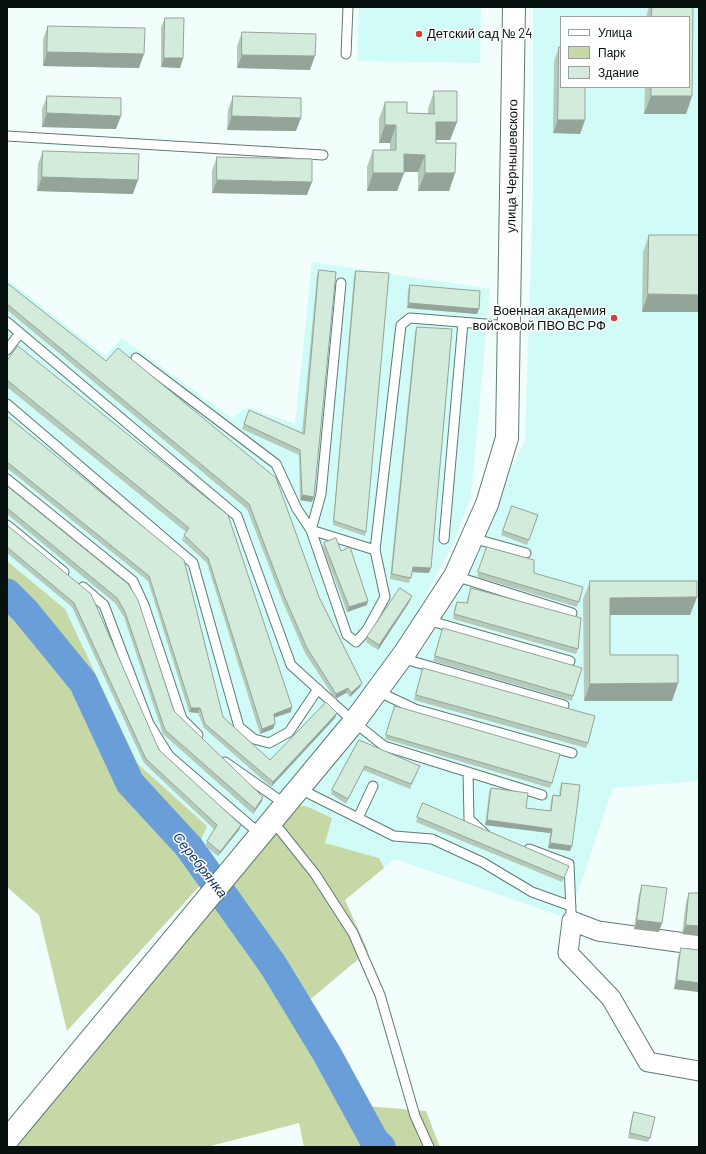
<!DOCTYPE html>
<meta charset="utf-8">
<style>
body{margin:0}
#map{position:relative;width:706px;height:1154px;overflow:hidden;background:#f1fefc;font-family:Barlow,sans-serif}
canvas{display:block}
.frame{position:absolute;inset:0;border:8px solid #061110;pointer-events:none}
.legend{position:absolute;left:560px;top:16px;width:130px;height:72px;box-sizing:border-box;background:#fff;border:1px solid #9ba09f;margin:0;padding:5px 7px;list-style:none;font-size:12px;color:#061110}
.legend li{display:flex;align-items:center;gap:8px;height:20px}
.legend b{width:20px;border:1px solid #9ba09f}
</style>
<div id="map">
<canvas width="706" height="1154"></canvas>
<div class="frame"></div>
<ul class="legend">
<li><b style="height:5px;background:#fff"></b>Улица</li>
<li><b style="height:11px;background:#c6d8a6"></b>Парк</li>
<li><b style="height:11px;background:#d3ebda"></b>Здание</li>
</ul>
</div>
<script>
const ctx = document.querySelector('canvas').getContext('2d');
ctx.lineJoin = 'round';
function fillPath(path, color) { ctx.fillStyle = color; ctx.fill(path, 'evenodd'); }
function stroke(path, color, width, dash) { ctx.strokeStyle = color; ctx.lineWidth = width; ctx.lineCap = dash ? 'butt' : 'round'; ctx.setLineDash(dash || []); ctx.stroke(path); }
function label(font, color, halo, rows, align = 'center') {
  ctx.font = font + ' Barlow,sans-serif'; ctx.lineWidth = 3; ctx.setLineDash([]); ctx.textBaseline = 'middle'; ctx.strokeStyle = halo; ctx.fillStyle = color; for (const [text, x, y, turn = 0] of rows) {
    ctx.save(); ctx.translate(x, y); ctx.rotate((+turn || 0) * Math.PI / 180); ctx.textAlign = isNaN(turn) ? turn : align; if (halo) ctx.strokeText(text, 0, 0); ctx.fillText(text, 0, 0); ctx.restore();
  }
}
const built = new Path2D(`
 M359,7H481L480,63L357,61Z
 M533,7H699V781L613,788L569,919L395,859L384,868L379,858L324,843L298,805L372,716L425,645L458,591L489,525L507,477L525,441L533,195ZM561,17H689V87H561Z
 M312,262L490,289L471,497L453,544L415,616L334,732L218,866L197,846L207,826L138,764L65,609L7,561V279L105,356L122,338L232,418L247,407L295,424Z`);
const green = new Path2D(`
 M7,561L65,609L138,764L207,826L198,846L218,866L67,1031L39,915L7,887Z
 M298,805L308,807L332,818L325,843L379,858L384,868L345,900L368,951L306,1003L366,1106L426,1111L440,1147H304L299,1123L207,1147H15Z`);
const river = new Path2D(`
 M7,593L25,611L83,682L130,783L189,847L273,965L327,1054L374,1140L381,1147`);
const lane = new Path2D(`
 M346,54L348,7
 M7,136L323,155
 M341,283L321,494L311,530L375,550
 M7,322L237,516L291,665L354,722L384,746L542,795
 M7,350L20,333
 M136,358L276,464L297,509L311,530L347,635L356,642L367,630L385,597L375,550L401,325L410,318L510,326
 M7,404L193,563L239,727L254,739L269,743L289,732L318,689
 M7,479L133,581L144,605L182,719L198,735
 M7,525L64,572
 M472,538L526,553
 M444,539L463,322
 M455,576L572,613
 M83,587L104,605L149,724L169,756L260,834
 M427,620L570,661
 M401,658L564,705
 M377,691L415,709L572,753
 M225,762L285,804
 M468,772L469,819L485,834
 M298,788L394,836L432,839L482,862L532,892L571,906
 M358,818L373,786
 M272,820L315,874L353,933L380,995L415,1116L429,1147
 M529,849L569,864L571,912`);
const street = new Path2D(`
 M699,945L598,931L572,921L568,953L611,998L648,1062L699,1071`);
const secondary = new Path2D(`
 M7,1140L354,722L406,651L455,576L487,504L507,438L514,7`);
const wall = new Path2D(`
 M649,7H693L692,96L686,114H644L645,87H689V17H646Z
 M165,18L183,58L180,68L161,67V27Z
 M48,26L139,68L43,66V39Z
 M242,32L310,70L237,68V46Z
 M559,47L585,120L580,134L553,133L554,61Z
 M434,91L457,122L450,140H436V143L455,173L449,191H418V172H404L397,191H367V167L373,150H390V143H379V119L385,102L407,113H428V109Z
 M47,96L116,129L42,127V109Z
 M233,96L296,131L227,130L228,110Z
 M43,151L133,194L37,191L38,164Z
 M217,157L307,195L212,193V171Z
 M649,235H699V312H642L643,252Z
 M319,270L312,502L300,500L299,455L242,429L249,410L302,433L317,275Z
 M356,271L366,532L365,536L333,525L354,276Z
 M7,283L106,361L276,478L319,597L362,683L360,687L350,697L346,693L335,699L305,653L282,600L247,509L7,310Z
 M410,285L479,309L477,314L407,308L408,290Z
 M417,327L429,573L412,572L409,583L390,579L415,332Z
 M7,361L228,515L291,712L274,718L275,724L273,729L260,734L207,563L182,540L184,535L186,532L7,387Z
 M7,416L184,560L223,717L270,760L335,718L271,787L204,728L198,713L189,712L148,581L7,468Z
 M7,486L128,584L174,711L262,801L253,814L163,734L124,617L115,603L7,514Z
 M512,506L538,515L527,545L501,535Z
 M7,525L91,594L159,750L241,825L239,830L218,856L205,846L207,841L214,829L144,763L72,607L7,553Z
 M324,543L367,605L347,612L323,548Z
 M487,547L534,573L579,602L577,607L477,577Z
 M590,581L697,597L690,615H610V655L678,683L672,701H584L583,599Z
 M471,588L578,649L576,654L453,619L455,606L457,602L466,603Z
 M410,601L378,650L366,642L367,637Z
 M443,628L573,696L572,701L433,661Z
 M423,668L588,743L586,748L414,700Z
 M395,706L552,783L550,788L385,739Z
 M359,740L418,771L410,789L363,770L346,804L331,794L332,790Z
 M562,783L570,851L548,848L550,833L485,825L489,792L491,788L526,808L550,811L551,800L553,795L559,796L560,788Z
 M423,803L569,866L562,882L416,822Z
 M642,885L659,932L634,929L639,894Z
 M689,893H699V936L682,934L686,902Z
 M681,948L699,950V992L674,989L678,957Z
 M634,1112L650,1138L648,1142L628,1138L632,1117Z`);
const shadedWall = new Path2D(`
 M47,52L144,54L139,68L43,66Z
 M242,55L315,56L310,70L237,68Z
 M164,58H183L180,68L161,67Z
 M651,96H692L686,114H644Z
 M47,113L121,116L116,129L42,127Z
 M232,116L301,118L296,131L227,130Z
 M558,120H585L580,134L553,133Z
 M436,122H457L450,140H430Z
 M385,125H396L390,143H379Z
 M404,154L425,155L418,172H398Z
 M373,173H404L397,191H367Z
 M425,173H455L449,191H418Z
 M42,177L138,180L133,194L37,191Z
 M217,180L312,182L307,195L212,193Z
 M648,294L699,295V312H642Z
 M409,303L479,309L477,314L407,308Z
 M302,495L314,497L312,502L300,500Z
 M413,567L431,568L429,573L411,572Z
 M412,596L410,601L378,650L379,645Z
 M697,597L690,615H604L610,598Z
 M368,601L367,605L347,612L349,607Z
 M362,683L360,687L350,697L351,693Z
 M678,683L672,701H584L590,684Z
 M348,688L346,693L335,699L336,694Z
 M292,707L291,712L272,718L274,714Z
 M191,708H200L198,713L189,712Z
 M337,713L335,718L271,787L273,782Z
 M275,724L273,729L260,734L262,729Z
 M263,797L262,801L253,814L255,809Z
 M487,820L552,829L550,833L485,825Z
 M241,825L239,830L218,856L220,852Z
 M550,843L572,846L570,851L548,848Z
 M637,920L662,923L659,932L634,929Z
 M686,925L699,926V936L682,934Z
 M677,980L699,983V992L674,989Z`);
const building = new Path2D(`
 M652,7H693L692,96H651V87H689V17H652Z
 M165,18H184L183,58H164Z
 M48,26L145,28L144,54L47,52Z
 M242,32L316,34L315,56L242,55Z
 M559,47H561V87H585V120H558Z
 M434,91H457V122H436V143H456L455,173H425V155L404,154V173H373V150H396V125H385V102H407V113L434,114Z
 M47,96L121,98V116L47,113Z
 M233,96L301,98V118L232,116Z
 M43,151L139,154L138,180L42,177Z
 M217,157L312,159V182L217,180Z
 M649,235H699V295L648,294Z
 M319,270L336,272L314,497L302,495L300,450L244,424L249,410L304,434Z
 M356,271L389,273L366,532L334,521Z
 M7,283L106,361L118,348L276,478L319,597L362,683L351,693L348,688L336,694L307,648L284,596L249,504L7,304Z
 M410,285L480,291L479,309L409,303Z
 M417,327L452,329L431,568L413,567L411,578L392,574Z
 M18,346L228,515L292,707L274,714L275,724L262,729L208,558L184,535L189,528L7,380V361Z
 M7,416L184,560L223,717L270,760L326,702L337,713L273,782L205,724L200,708H191L149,576L7,462Z
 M7,486L128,584L138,600L174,711L263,797L255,809L165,730L125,612L117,598L7,508Z
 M512,506L538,515L529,540L503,531Z
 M7,525L91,594L159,750L241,825L220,852L207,841L217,825L146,759L74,603L7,547Z
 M336,538L341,551L350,547L368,601L349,607L324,543Z
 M487,547L534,560V573L583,587L579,602L478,572Z
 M590,581H697V597L610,598V655H678V683L590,684Z
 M400,588L412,596L379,645L367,637Z
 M471,588L581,618L578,649L454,614L457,602L467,603Z
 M443,628L582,668L573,696L435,656Z
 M423,668L595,716L588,743L416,695Z
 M395,706L560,754L552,783L386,735Z
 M359,740L420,766L411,784L365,766L348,799L332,790Z
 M562,783L580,785L572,846L550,843L552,829L487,820L491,788L528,793L526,808L551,811L553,795L560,796Z
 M423,803L569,866L564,878L417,817Z
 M642,885L667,888L662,923L637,920Z
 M689,893H699V926L686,925Z
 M681,948L699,950V983L677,980Z
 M634,1112L655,1117L650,1138L630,1133Z`);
const markers = [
 [419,34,4,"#cf4139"],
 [614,318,4,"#cf4139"]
];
const poiNames = [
 ["Детский сад № 24",427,34],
 ["Военная академия",606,311,"right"],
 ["войсковой ПВО ВС РФ",606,326,"right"]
];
const streetNames = [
 ["улица Чернышевского",512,166,-89]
];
const waterNames = [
 ["Серебрянка",200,865,52]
];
fillPath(built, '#d1fbf6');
fillPath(green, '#c6d8a6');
stroke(river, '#699ed8', 29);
stroke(lane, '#5d7a77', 11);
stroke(street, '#5d7a77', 21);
stroke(secondary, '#5d7a77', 24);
stroke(lane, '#fff', 9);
stroke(street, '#fff', 19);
stroke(secondary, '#fff', 22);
fillPath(wall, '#b5cabb');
fillPath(shadedWall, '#94a499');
fillPath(building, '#d3ebda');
stroke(building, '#94a499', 1);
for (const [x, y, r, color] of markers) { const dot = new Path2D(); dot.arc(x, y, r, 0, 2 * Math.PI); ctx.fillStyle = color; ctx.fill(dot); stroke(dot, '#fff', 1.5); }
label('13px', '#061110', '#fff', poiNames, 'left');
label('13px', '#061110', '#fff', streetNames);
label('italic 14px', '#0d345a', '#fff', waterNames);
</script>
